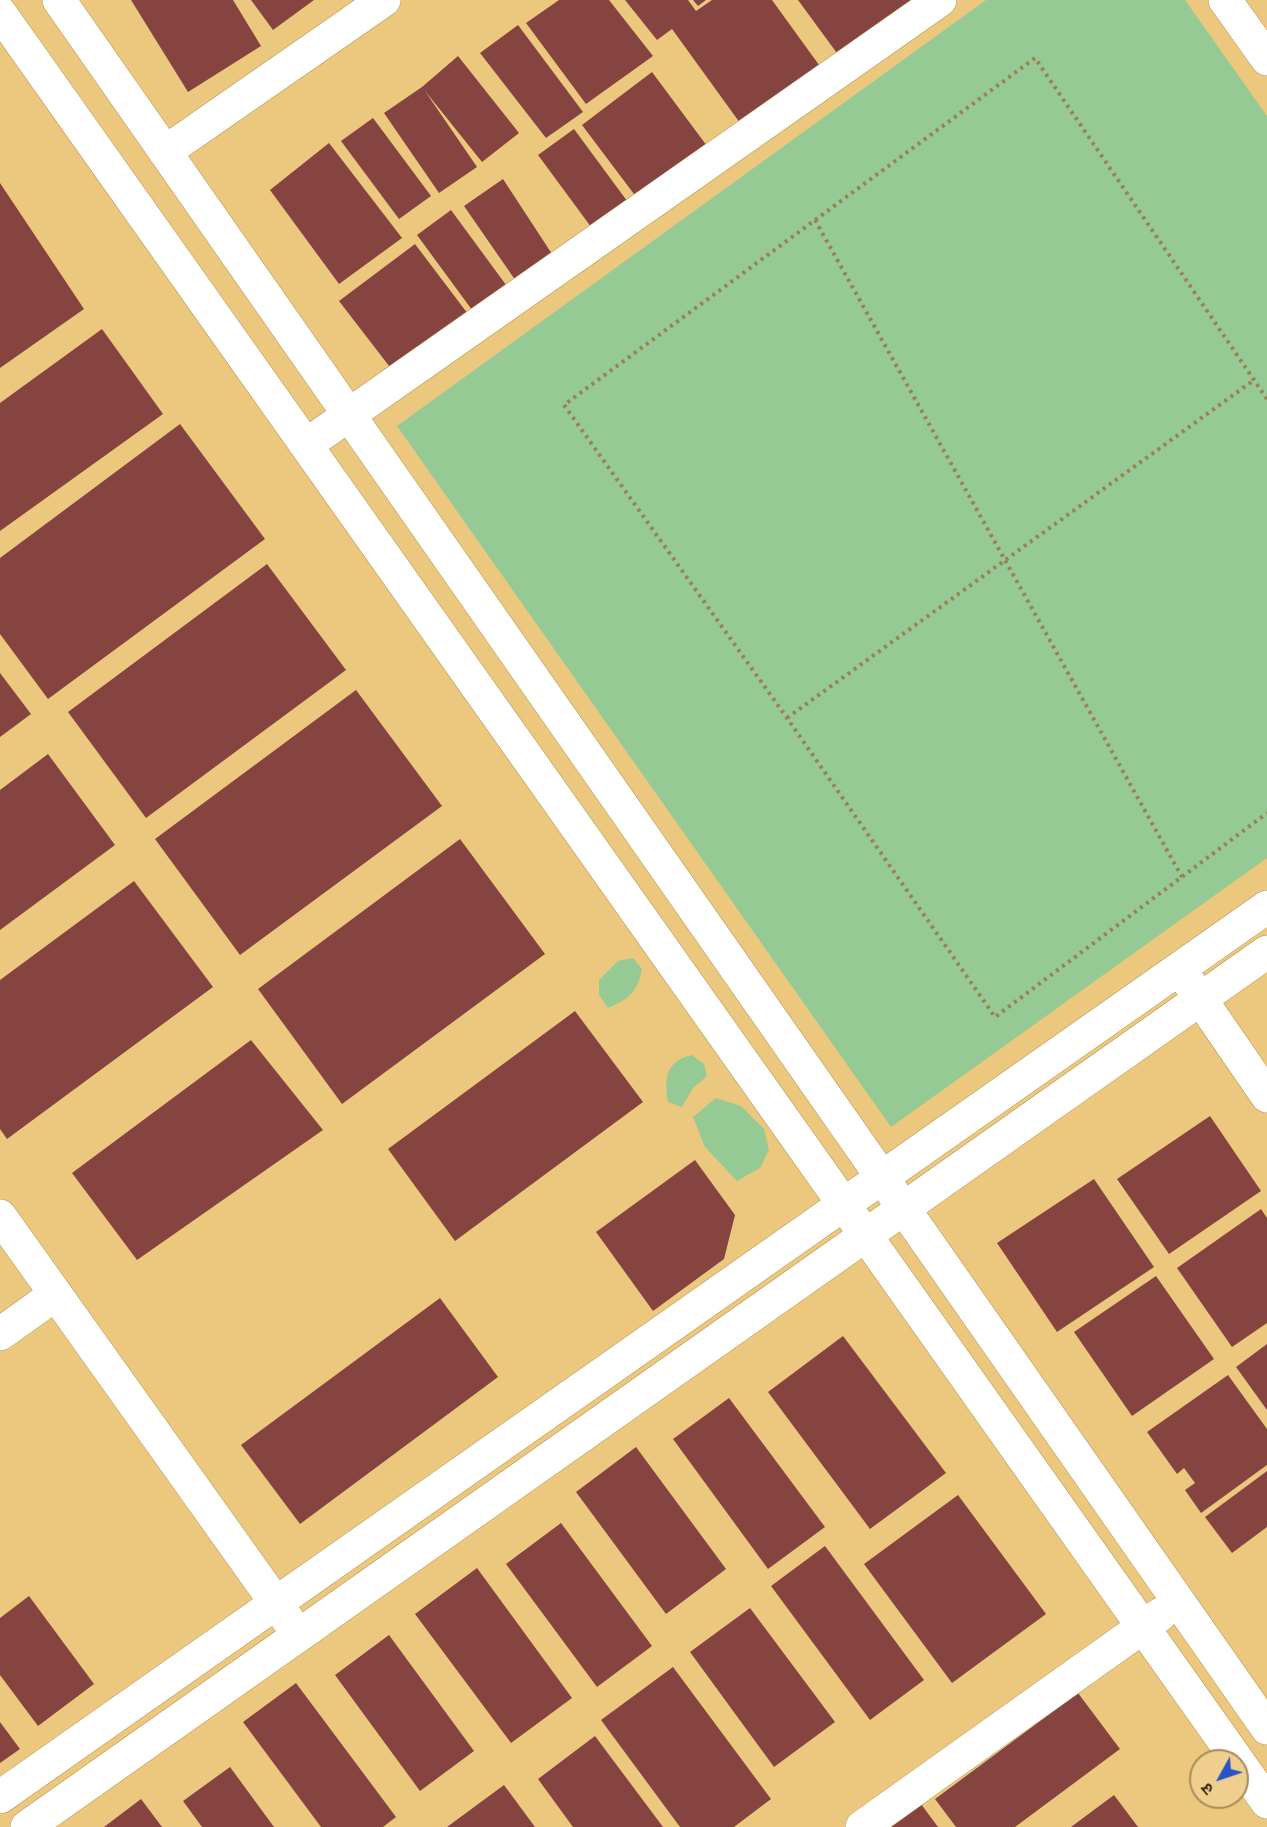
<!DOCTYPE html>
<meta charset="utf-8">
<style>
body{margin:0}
#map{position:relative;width:1267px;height:1827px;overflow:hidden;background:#f0cf8e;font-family:"Titillium Web","Noto Sans Devanagari",sans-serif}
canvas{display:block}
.north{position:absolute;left:1189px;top:1749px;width:60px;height:60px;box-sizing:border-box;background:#f0cf8e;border:2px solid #a58c5a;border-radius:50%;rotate:230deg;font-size:16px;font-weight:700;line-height:24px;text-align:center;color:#34270c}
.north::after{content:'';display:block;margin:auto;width:21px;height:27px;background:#2755c3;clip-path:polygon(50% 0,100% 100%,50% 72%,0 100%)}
</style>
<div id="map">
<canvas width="1267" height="1827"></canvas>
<div class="north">उ</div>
</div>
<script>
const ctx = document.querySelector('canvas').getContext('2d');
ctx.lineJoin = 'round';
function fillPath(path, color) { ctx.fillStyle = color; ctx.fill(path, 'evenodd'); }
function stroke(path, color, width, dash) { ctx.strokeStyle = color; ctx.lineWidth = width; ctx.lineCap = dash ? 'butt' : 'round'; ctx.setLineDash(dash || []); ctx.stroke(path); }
const built = new Path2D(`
 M0,0H1267V1827H0ZM1201,1761H1237V1797H1201Z`);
const green = new Path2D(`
 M986,0H1185L1267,116V858L891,1127L397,426Z
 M633,958L642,969C638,991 628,1000 608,1008L599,995V980L618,961Z
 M692,1055L704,1064L707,1076L693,1088L682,1107L668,1102C664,1078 666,1061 692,1055Z
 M716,1098L741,1106L764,1129L769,1150L760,1168L737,1181L705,1147L693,1117Z`);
const building = new Path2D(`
 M131,0H233L261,46L188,92Z
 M251,0H314L273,30Z
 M559,0H609L653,56L586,104L526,23Z
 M625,0H688L696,11L712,0H772L827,76L748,134L672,29L657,40Z
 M693,0H706L698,6Z
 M798,0H926L842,60Z
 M518,25L583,112L546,138L480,53Z
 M458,56L519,133L482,162L425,91L477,167L439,193L384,113L422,87Z
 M652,72L710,150L640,202L582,125Z
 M373,118L431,196L399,219L341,141Z
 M574,129L633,209L597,235L538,155Z
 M329,143L402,238L339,284L270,190Z
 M503,179L554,257L518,284L464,206Z
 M0,183L84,309L0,368Z
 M451,210L509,289L475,314L417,235Z
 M415,244L471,318L396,375L339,301Z
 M102,329L163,414L0,531V403Z
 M180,424L265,539L48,699L0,634V558Z
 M267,564L346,670L146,818L68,712Z
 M0,673L31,714L0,737Z
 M356,690L442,806L240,955L155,839Z
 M48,754L115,845L0,930V790Z
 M460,839L545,954L342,1104L258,989Z
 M134,881L213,987L7,1139L0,1129V980Z
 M575,1011L643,1102L455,1241L388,1149Z
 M251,1040L323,1130L137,1260L72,1173Z
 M1210,1116L1261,1191L1169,1254L1117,1179Z
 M695,1160L735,1215L724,1259L653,1311L596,1232Z
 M1094,1179L1154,1267L1057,1332L997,1243Z
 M1261,1209L1267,1218V1323L1232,1347L1177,1268Z
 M1156,1276L1214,1359L1132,1416L1074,1332Z
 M440,1298L498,1377L300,1524L241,1445Z
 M843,1336L946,1473L870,1529L768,1392Z
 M1267,1344V1410L1236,1367Z
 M1228,1375L1267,1429V1465L1201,1513L1185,1490L1195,1483L1184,1468L1177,1474L1147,1432Z
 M729,1398L825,1527L768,1569L673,1439Z
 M636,1447L726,1569L666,1614L576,1492Z
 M1267,1471V1527L1232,1553L1205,1517Z
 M958,1495L1046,1614L952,1683L864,1564Z
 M561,1523L652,1646L597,1687L506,1564Z
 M825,1546L924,1680L870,1720L771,1586Z
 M477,1568L572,1698L511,1743L415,1614Z
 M29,1596L94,1684L38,1726L0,1675V1618Z
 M750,1608L835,1722L774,1767L690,1652Z
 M389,1635L474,1751L420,1791L335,1675Z
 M673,1667L771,1799L734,1827H680L601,1720Z
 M296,1683L396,1817L383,1827H321L243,1722Z
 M1078,1693L1120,1749L1015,1827H956L935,1799Z
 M0,1722L20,1749L0,1763Z
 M595,1736L663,1827H573L538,1779Z
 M230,1767L274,1827H202L183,1801Z
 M504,1785L535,1827H447Z
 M1114,1795L1138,1827H1071Z
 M141,1799L162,1827H104Z
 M921,1804L938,1827H889Z`);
const path = new Path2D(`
 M815,220L1182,877
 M1267,399L1035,58L564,405L787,718L995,1017L1267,813
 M787,718L1254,380`);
const minor = new Path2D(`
 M59,0L1267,1728
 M1225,0L1267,59
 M0,13L1267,1802
 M165,152L384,0
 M306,445L940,0
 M1188,981L1267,1096
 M0,1216L288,1620
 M0,1334L56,1294
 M0,1797L1267,907
 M27,1827L1267,952
 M862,1827L1161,1614`);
fillPath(built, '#ecc87f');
fillPath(green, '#96ca94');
fillPath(building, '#864441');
stroke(minor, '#b49555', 34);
stroke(path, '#998152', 4, [3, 4.5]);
stroke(minor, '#fff', 33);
</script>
